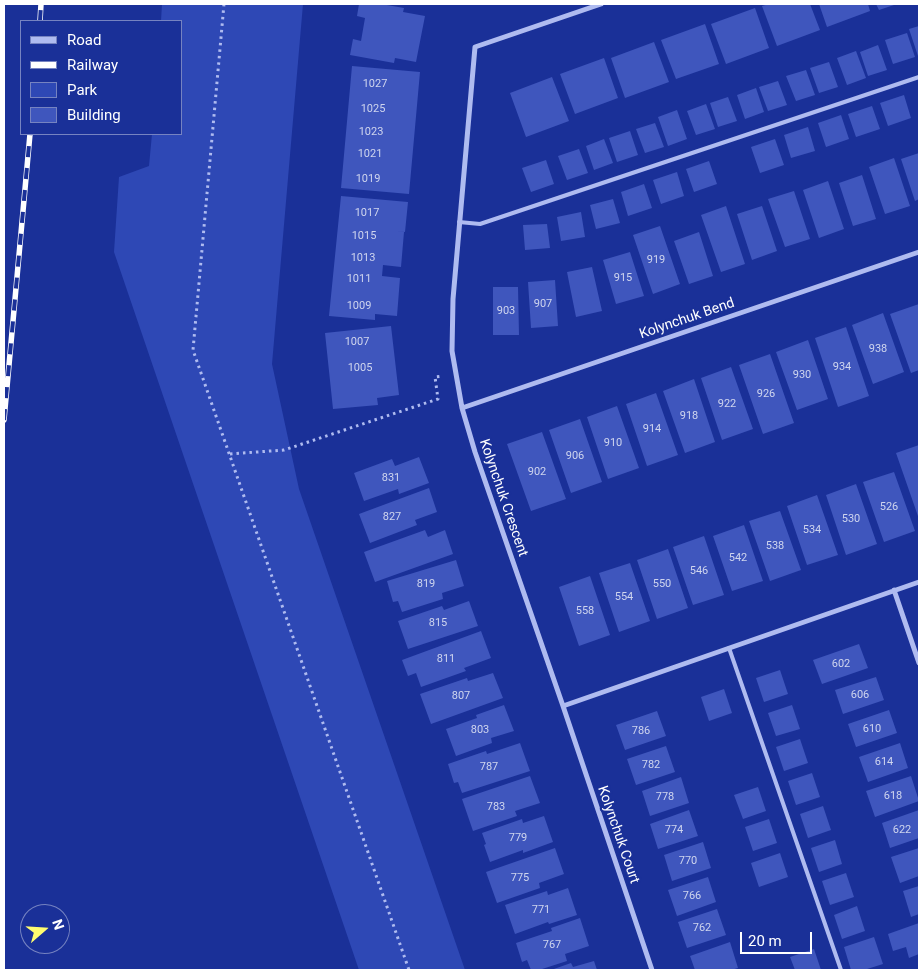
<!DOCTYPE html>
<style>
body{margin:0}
#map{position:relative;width:923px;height:974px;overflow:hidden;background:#1a3098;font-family:Roboto,sans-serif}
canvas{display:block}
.frame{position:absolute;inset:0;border:5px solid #fff;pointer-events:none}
.legend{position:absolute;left:20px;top:20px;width:162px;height:115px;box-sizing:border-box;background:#1a3098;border:1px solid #7683c1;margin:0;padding:6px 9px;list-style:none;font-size:15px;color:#fff}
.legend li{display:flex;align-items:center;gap:10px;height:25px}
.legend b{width:25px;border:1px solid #7683c1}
.north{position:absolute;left:20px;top:904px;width:50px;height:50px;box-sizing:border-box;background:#1a3098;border:1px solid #7683c1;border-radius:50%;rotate:71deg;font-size:14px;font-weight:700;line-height:20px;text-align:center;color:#fff}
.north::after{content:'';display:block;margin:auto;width:18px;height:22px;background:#fffc6f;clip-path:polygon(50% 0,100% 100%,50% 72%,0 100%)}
.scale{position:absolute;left:740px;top:932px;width:72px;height:22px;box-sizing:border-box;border:2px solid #fff;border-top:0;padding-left:6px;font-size:15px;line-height:18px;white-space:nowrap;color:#fff;-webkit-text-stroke:4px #1a3098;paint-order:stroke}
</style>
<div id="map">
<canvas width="923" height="974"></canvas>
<div class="frame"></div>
<ul class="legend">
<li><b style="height:6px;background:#afbbf0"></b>Road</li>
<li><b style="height:6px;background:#fff"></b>Railway</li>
<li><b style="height:14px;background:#2e48b5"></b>Park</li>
<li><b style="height:14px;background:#3f56bd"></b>Building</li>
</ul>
<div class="north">N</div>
<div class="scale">20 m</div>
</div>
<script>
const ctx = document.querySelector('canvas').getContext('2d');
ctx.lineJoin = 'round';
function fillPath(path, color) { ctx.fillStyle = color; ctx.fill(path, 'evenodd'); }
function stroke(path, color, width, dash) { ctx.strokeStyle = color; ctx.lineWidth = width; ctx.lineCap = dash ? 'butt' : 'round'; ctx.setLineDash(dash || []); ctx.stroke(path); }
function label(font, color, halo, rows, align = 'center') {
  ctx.font = font + ' Roboto,sans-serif'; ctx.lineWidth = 4.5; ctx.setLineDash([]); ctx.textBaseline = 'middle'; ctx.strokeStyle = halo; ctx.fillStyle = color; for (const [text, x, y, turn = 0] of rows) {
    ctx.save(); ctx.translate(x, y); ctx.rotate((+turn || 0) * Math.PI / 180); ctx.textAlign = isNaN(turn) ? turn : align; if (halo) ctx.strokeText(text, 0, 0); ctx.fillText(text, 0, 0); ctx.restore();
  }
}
const green = new Path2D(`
 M162,4H303L272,364L299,489L465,970H359L114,252L119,177L149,166L152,134H181V21H161Z`);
const building = new Path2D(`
 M359,4H381L404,8L403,12L425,16L416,62L395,58L394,63L350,55L353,39L361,41L365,18L357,16Z
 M769,4H810L820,30L777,46L762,6Z
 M819,4H868L870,11L827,27Z
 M876,4H897L879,10Z
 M755,8L769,48L726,64L711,24Z
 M705,24L719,64L676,79L661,40Z
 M919,26V59L909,29Z
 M907,33L915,57L893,64L885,40Z
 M654,42L669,82L625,98L611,58Z
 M878,45L887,70L868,76L860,52Z
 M856,51L866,78L847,85L837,58Z
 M604,58L618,98L575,114L560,74Z
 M829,62L838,87L819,93L810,68Z
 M352,66L420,72L409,194L341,188Z
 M806,70L815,95L796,101L786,76Z
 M552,77L569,121L526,137L510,93Z
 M778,81L787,105L768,111L759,87Z
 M756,88L764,112L745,119L737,95Z
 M904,95L911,118L888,126L880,103Z
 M728,97L737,121L718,127L710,103Z
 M706,104L715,129L696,135L687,111Z
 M872,106L880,129L856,137L848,114Z
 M677,110L687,139L668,146L658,117Z
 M841,115L849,139L826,147L818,123Z
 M655,123L664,147L645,153L636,129Z
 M808,127L815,151L791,158L784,135Z
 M630,131L638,155L617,162L609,138Z
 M604,139L613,163L594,170L586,146Z
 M775,139L784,165L760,173L751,147Z
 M579,149L588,173L567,180L558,156Z
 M919,153V199L915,201L901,159Z
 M894,158L910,206L885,214L869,167Z
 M546,160L554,184L531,192L522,168Z
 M709,161L717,184L694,192L686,169Z
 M677,172L684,196L661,204L653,180Z
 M862,175L876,219L853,226L839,183Z
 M828,181L844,229L819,238L803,190Z
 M644,184L652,208L628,216L621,192Z
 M794,191L810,239L785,247L768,199Z
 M341,196L408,202L405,232L396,231L404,232L401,267L383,265L382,276L400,278L397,316L375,314V320L329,316Z
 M613,199L620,223L596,229L590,205Z
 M726,206L745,264L721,272L701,215Z
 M762,206L777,251L752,260L737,214Z
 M581,212L585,237L561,241L557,217Z
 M547,224L550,248L525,250L523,225Z
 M660,226L680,284L653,294L633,235Z
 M699,232L713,276L689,284L674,241Z
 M630,252L644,296L616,304L603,260Z
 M592,267L602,311L576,317L567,272Z
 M555,280L558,326L531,328L528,282Z
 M493,287H518L519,335H493Z
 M919,304V370L911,373L890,314Z
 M883,313L904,372L873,384L852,325Z
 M391,326L399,395L377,398L378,405L333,409L325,333Z
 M846,327L869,396L838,407L815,338Z
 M808,340L828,399L797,410L776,352Z
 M770,354L794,423L763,434L739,365Z
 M731,367L753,429L722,440L701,378Z
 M694,379L715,442L685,453L663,391Z
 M656,393L678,455L647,466L626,404Z
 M617,406L639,468L608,479L587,417Z
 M580,419L602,482L571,493L549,430Z
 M542,432L566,499L531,511L507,444Z
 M919,445V519L896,453Z
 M419,457L429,483L399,494L398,489L364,501L354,473L392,459L395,466Z
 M894,472L915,531L884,542L863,482Z
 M856,484L877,544L846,555L826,495Z
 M429,488L437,512L415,520L417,525L370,543L359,514Z
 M817,495L838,555L807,565L787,506Z
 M780,511L801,570L770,581L749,521Z
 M744,525L763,581L732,591L713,536Z
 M425,530L428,537L445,530L453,554L375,582L364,552Z
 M704,536L724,595L693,605L673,547Z
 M668,549L688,608L657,619L637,560Z
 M456,560L464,586L442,593L443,599L402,612L398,601L393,602L387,581Z
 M630,563L650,621L619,632L599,573Z
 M590,576L610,635L579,646L559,587Z
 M469,601L478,626L408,649L398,621L442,606L444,610Z
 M481,631L491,658L464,668L466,671L421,687L416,673L408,676L402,660Z
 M859,644L868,668L822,684L813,660Z
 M780,670L788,694L764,702L756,678Z
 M493,673L503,698L431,724L420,694L467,678L468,681Z
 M876,677L884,700L843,714L835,690Z
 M724,689L732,713L709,721L701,697Z
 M504,705L514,731L491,738L492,743L456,756L446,729L477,718L476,715Z
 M792,705L800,729L776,736L768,713Z
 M889,710L897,733L856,747L848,724Z
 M657,711L666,736L625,750L616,725Z
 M800,739L808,763L784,771L776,747Z
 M520,743L530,771L462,793L458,782L454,783L448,764L486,751L487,754Z
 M900,743L908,768L868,782L859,757Z
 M666,746L675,772L636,785L627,759Z
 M812,773L820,797L796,805L788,781Z
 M530,776L540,803L515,811L517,816L473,831L462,799Z
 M911,776L919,801L875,817L866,791Z
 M681,777L689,803L650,816L642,791Z
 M758,787L766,811L743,819L734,795Z
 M823,806L831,830L808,838L800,814Z
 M689,810L698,836L658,849L650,824Z
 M919,810V838L890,848L882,823Z
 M544,816L553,842L523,853V850L490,862L484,845L486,844L482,833L522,819L523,823Z
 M769,819L777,843L753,851L745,827Z
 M835,840L842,864L819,872L811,848Z
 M703,842L711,868L672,881L664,855Z
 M555,848L564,874L539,883L540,888L497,903L486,872Z
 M919,848V876L900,883L891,857Z
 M780,853L788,877L759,887L751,863Z
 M846,873L854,897L830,905L822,881Z
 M708,877L716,902L677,916L668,890Z
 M919,886V914L911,917L903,891Z
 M568,888L577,915L549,924L548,922L515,934L505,905L547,891L548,895Z
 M857,906L865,931L842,939L834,915Z
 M717,909L726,935L687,948L678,922Z
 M580,918L589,946L565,954L567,961L539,970H531L527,960L522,962L516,943L552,931L551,928Z
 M919,923V954L909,958L906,947L893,951L888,934Z
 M874,937L883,964L864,970H851L844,947Z
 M730,942L738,968L731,970H695L690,956Z
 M814,949L821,970H795L790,957Z
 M594,961L597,970H551L571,963L573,967Z`);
const path = new Path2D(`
 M224,4L193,350L409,970
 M230,454L284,450L438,399L435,377L443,376`);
const lane = new Path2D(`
 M459,222L480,224L919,77
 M729,648L841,970`);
const street = new Path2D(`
 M601,4L475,47L453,299L452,351L462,408L475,452L563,706L919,582
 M462,408L919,252
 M894,590L919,663
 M563,706L652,970`);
const rail = new Path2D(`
 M40,21L41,4
 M4,420L30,134`);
const numberNames = [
 ["1027",375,84],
 ["1025",373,109],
 ["1023",371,132],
 ["1021",370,154],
 ["1019",368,179],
 ["1017",367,213],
 ["1015",364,236],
 ["1013",363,258],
 ["919",656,260],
 ["915",623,278],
 ["1011",359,279],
 ["907",543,304],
 ["1009",359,306],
 ["903",506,311],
 ["1007",357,342],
 ["938",878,349],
 ["934",842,367],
 ["1005",360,368],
 ["930",802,375],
 ["926",766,394],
 ["922",727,404],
 ["918",689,416],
 ["914",652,429],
 ["910",613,443],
 ["906",575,456],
 ["902",537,472],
 ["831",391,478],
 ["526",889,507],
 ["827",392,517],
 ["530",851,519],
 ["534",812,530],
 ["538",775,546],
 ["542",738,558],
 ["546",699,571],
 ["819",426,584],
 ["550",662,584],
 ["554",624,597],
 ["558",585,611],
 ["815",438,623],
 ["811",446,659],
 ["602",841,664],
 ["606",860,695],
 ["807",461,696],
 ["610",872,729],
 ["803",480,730],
 ["786",641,731],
 ["614",884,762],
 ["782",651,765],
 ["787",489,767],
 ["618",893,796],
 ["778",665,797],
 ["783",496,807],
 ["774",674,830],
 ["622",902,830],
 ["779",518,838],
 ["770",688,861],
 ["775",520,878],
 ["766",692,896],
 ["771",541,910],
 ["762",702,928],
 ["767",552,945]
];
const streetNames = [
 ["Kolynchuk Bend",687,319,-19],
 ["Kolynchuk Crescent",503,498,71],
 ["Kolynchuk Court",618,835,71]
];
fillPath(green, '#2e48b5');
fillPath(building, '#3f56bd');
stroke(path, '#afbbf0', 3, [2.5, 4]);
stroke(lane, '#afbbf0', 4);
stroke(street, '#afbbf0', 5);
stroke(rail, '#fff', 5.5);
stroke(rail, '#1a3098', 4, [11]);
label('11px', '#cfd5ee', null, numberNames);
label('14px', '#fff', '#1a3098', streetNames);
</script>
